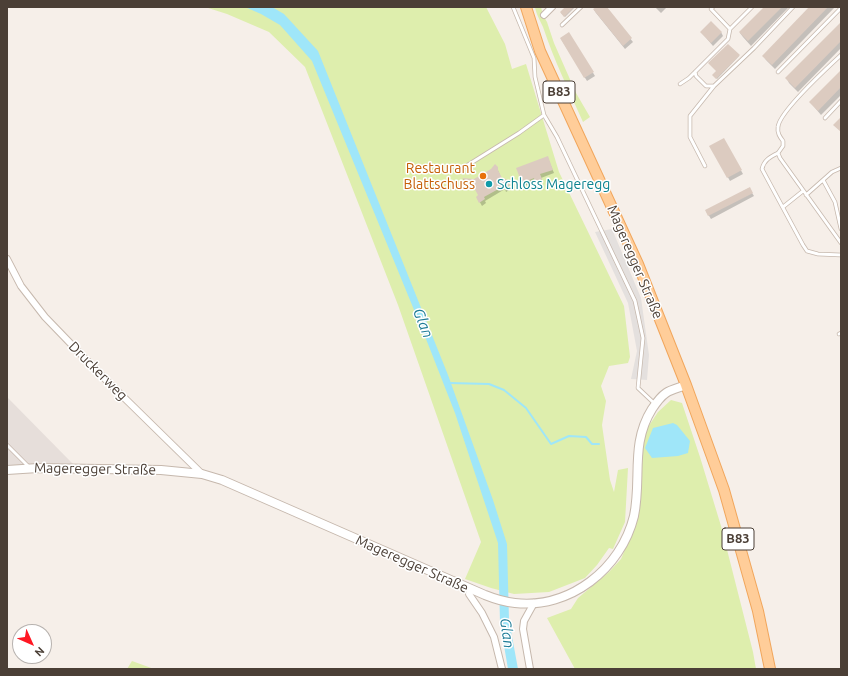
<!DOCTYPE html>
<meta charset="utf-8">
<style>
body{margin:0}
#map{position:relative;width:848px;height:676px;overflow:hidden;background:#f6efe9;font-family:Ubuntu,sans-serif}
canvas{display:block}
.frame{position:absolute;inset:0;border:8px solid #4b3f36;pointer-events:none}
.north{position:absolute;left:12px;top:624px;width:40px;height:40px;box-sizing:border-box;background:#fff;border:1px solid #b7b2af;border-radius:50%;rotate:135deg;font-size:11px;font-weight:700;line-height:16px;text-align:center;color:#4b3f36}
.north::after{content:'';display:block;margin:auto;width:14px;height:18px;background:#ff1723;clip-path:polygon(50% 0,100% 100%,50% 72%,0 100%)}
</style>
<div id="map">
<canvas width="848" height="676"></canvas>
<div class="frame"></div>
<div class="north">N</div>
</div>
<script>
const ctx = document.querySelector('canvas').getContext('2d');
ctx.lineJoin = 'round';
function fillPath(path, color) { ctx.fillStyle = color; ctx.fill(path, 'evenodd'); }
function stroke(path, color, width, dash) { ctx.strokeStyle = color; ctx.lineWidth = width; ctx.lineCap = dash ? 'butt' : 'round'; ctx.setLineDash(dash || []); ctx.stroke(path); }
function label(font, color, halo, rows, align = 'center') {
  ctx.font = font + ' Ubuntu,sans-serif'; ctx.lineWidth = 3; ctx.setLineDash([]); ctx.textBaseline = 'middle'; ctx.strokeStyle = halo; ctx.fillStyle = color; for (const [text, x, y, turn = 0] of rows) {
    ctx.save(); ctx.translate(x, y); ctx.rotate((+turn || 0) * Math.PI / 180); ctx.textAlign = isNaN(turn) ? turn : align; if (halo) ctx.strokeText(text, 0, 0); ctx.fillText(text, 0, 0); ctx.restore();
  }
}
const industrial = new Path2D(`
 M7,397L73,464L7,465Z`);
const green = new Path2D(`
 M205,7H486L505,44L512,69L526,64L559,172L624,306L630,357L628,363L609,366L601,386L606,401L602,425L610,480L614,492L618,470L628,468L625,522L613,549L609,548L597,565L585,578L549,592L514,594L491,588L465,579L481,542L398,305L305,67L269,32L227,14Z
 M535,7H541L543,15L547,22L554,43L576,93L590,117L583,122C569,91 554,60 543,27C540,20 536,14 535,7Z
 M671,400L682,403L700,457L721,526L753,652L756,669H575L547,618L571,609L578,598L609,572L621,559L637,521L644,433L658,412Z
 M132,661L154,669H127Z`);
const parking = new Path2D(`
 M612,229L641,298L649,355L647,380L631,379L637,351L628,303L595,232Z`);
const water = new Path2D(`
 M245,7H272L284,14L318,51L448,375L493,500L507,544L509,620L518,669H508L500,622L498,543L455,413L428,344L312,61L280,25L261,14Z
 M673,423L677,425L690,441L688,453L678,456L652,458L645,448L653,428Z`);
const shadow = new Path2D(`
 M567,7H575L565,17L561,13Z
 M597,7H605L633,42L625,49L596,13L594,10Z
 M655,7H667L661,13Z
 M765,7H789L751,46L743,37L740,33Z
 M811,7H835L775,69L766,60L763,56Z
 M841,24V48L798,92L789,83L787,79Z
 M701,32H721L723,36L713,46Z
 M569,34L595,76L587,81L561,39Z
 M728,45L739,56L717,79L713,75L717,71Z
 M841,71V95L821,115L810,102Z
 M724,140L743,174L730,181L711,147Z
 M549,161L554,173L541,178L543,182L538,185L536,181L524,186L523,182Z
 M497,168L503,182L506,180L511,189L506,192L505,189L485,201L486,203L482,206L477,197L479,195L476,189L465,182L463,179L474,180Z
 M749,188L754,196L711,219L706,211Z`);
const stream = new Path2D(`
 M450,383L489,384L504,390L526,408L551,444L569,436L586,437L592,444H599`);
const building = new Path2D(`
 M565,7H574L564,17L560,12Z
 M596,7H607L632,38L623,46L593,9Z
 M764,7H782L748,41L739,32Z
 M809,7H828L772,65L762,56Z
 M711,21L722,32L711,43L700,32Z
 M841,22V41L795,88L785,78Z
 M569,32L594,72L584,78L560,38Z
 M728,44L740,55L716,79L712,75L716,71L708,63Z
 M841,70V87L818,111L809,102Z
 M841,117V132L833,125Z
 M724,138L742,170L727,178L709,146Z
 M548,156L553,170L540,174L542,179L535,182L534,178L522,183L516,168Z
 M495,164L498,167V170L503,180L506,179L510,185L503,189L502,187L484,197L485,199L479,203L476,197L478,195L473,186L462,178L474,179L491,169Z
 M750,187L753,193L708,216L705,210Z`);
const service = new Path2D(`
 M513,7L534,58L535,77L544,115L557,137L635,301L643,338L638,388L655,404
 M713,7L711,9L730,29L752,7
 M562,25L581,7
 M841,55C828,67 779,112 778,127C777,133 780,137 783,141V146L778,153L780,158L841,243
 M695,72L696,76L706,86H714L754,48L793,7
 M778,72L841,8
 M680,84L689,78L728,39L730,29
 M825,118L841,101
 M778,153C770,157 764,160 762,169L803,245L807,251L818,254L841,255
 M705,166L690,137V116L714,86
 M463,168L519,133L544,115
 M823,180L835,202L841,229
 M806,195L832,172L841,168
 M783,207L803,191
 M839,334L841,333
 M7,445L29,467`);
const minor = new Path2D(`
 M544,15L552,7
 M7,259L21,286L45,317L100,374L202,474
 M470,588L469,594L482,613L494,637L502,669
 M530,669L523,629L524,621L534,603`);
const tertiary = new Path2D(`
 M7,470L38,468L161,470L202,474L222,480L485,595C495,599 504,602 515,603C570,609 621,569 634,516C642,478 630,444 652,409C656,403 660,397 666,393C672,389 679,388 686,385`);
const primary = new Path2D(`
 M526,7L540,51L638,264L686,385L724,490L758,611L770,669`);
const markers = [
 [483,176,4,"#e8710a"],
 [489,184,4,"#0f9aa8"]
];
const shields = [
 [559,92,32],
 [738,539,32]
];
const shieldNames = [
 ["B83",559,92],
 ["B83",738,539]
];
const foodNames = [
 ["Restaurant",475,168],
 ["Blattschuss",475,184]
];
const cultureNames = [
 ["Schloss Mageregg",497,184]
];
const streetNames = [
 ["Mageregger Straße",635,262,67],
 ["Druckerweg",98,371,45],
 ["Mageregger Straße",95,469,1],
 ["Mageregger Straße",412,564,24]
];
const waterNames = [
 ["Glan",423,323,68],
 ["Glan",507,633,82]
];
fillPath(industrial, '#e6deda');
fillPath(green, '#deeead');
fillPath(parking, '#e4e0de');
fillPath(water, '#9fe6f9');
fillPath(shadow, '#0003');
stroke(stream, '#9fe6f9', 2);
fillPath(building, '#dccbc0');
stroke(service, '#c6b8ad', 4.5);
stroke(minor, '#c6b8ad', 8);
stroke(tertiary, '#c6b8ad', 10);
stroke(primary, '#f1a65c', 12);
stroke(service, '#fff', 3);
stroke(minor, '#fff', 6);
stroke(tertiary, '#fff', 8);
stroke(primary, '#ffcd99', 10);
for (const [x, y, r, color] of markers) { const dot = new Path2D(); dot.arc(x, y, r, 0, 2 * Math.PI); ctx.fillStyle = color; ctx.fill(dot); stroke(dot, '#fff', 1.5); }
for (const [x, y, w] of shields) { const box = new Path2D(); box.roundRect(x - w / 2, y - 11, w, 22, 3); ctx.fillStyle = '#fff'; ctx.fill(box); stroke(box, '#4b3f36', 1); }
label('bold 13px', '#4b3f36', null, shieldNames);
label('14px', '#c56008', '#fff', foodNames, 'right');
label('14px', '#0d838f', '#fff', cultureNames, 'left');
label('14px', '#4b3f36', '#fff', streetNames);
label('italic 15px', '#1e7c97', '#fff', waterNames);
</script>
